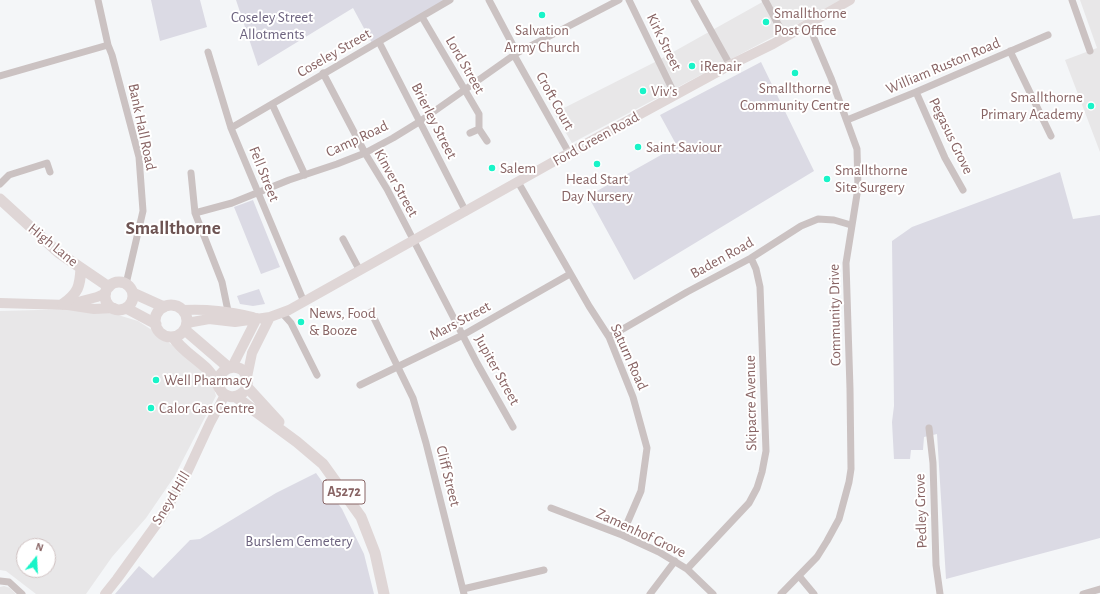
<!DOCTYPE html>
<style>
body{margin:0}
#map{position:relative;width:1100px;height:594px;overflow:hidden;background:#f4f6f8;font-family:"Alegreya Sans",sans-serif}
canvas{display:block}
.north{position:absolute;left:16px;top:538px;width:40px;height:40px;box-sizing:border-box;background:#fff;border:1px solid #cfc1c1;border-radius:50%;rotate:18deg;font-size:11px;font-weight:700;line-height:16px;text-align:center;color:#886464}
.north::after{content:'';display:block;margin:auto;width:14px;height:18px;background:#18f4c8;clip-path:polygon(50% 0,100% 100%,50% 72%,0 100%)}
</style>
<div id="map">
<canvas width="1100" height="594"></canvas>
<div class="north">N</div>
</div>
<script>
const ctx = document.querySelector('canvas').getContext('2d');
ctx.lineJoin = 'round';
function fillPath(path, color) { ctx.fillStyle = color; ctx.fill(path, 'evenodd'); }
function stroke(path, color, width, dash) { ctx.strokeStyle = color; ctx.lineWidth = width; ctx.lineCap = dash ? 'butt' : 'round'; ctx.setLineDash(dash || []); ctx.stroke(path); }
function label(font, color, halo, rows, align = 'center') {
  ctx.font = font + ' "Alegreya Sans",sans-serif'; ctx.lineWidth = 4; ctx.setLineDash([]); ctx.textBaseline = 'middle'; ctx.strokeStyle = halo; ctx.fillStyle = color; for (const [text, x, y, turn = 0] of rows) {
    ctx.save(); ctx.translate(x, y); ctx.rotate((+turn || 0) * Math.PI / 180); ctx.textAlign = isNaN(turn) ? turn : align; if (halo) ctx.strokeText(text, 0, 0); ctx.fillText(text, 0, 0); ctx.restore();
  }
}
const built = new Path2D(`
 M766,0H843L572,143L554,113L657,61Z
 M1080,0H1100V152L1065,60L1097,48Z
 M77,309L108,312L138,321L161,336L211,378L216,396L174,477L146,518L112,557L86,594H36L6,571L0,570V311ZM24,546H48V570H24Z
 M4,586L10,588L16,594H0V587Z`);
const green = new Path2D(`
 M151,0H200L207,27L160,41Z
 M236,0H450L373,45L353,8L258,66Z
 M761,62L814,171L634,280L588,196L677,146L660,115Z
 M1060,172L1073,219L1100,215V538L946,579L937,434L924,437L923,450H911L910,459H894L892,422L894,406L892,241L912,227Z
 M253,200L280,267L261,274L234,207Z
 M259,289L265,304L253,306L240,304L237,296Z
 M316,473L342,509L364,554L374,594H115L139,566L153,578L190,540L200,539L276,493Z`);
const street = new Path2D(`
 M98,0L108,45L112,55L139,157L143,211L126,284
 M489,0L517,53L514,55L569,153
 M629,0L675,95
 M694,0L730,65
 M765,0L785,37
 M1072,0L1090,51
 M422,17L479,114V129L487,141
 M379,42L466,212
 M1010,51L1051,136
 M208,52L231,128L304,302
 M517,53L619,0
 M323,73L365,153L387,189L477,363L513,427
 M0,76L108,45
 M916,92L945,158L963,190
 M272,104L305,175
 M847,120L916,92L1048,35
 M231,128L450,0
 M470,133L479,129
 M191,173L195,213L222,282L228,311
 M518,182L589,306L609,337L633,397L647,448L641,491L622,535
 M0,184L9,175L47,163L50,172
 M195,213L232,203L289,180L337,164L365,153L393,138L419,122L514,55
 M343,239L360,271
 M371,312L413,398L426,443L464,594
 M282,313L291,323L317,375
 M609,337L687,292L751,258L801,226L818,219L834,220L851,225
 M360,385L463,335L570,274
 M929,428L933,463L936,565L940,594
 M551,508L622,535L659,552L687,569L713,594
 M687,569L749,503L757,488L762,472L766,451L760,287L756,269L751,258
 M799,576L814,594
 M0,581L9,582L22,594
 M463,589L544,570
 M650,594L675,561
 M781,594L817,557L827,541L839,519L849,482L851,469L850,389L846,263L858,188L857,149L831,78L814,38L810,24
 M1083,594L1100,589`);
const secondary = new Path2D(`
 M0,303L68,305L94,309L114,308
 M74,303L97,297L106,293
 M183,310C209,309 227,311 253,317
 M187,323L209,319L235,322L270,317L289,310L569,153L730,65L773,44L850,0
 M232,367L257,318
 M247,377L252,353L270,317
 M105,594L117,579L161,518L185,477L210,423L225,395`);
const primary = new Path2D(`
 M0,199L59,253L109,287
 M105 296a14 14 0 1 1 28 0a14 14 0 1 1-28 0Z
 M133,293L164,307
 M63,304C78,293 80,287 81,268
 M155 321a16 16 0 1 1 32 0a16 16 0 1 1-32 0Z
 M126,308L156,324
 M185,330L228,367
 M173,337C181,350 196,358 207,369C210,372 213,377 216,381C218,384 218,387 220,389C224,397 234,399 241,394C246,391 248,385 247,380C246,362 220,363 218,383
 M247,387L279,422
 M236,397L297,442L323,464L361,517L375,553L384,594`);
const markers = [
 [542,15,4,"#18f4c8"],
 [766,22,4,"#18f4c8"],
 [692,66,4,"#18f4c8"],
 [795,73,4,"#18f4c8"],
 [643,91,4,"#18f4c8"],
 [1091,106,4,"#18f4c8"],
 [638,147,4,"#18f4c8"],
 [597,164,4,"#18f4c8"],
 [492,168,4,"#18f4c8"],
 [827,179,4,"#18f4c8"],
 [301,322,4,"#18f4c8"],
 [156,380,4,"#18f4c8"],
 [151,408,4,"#18f4c8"]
];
const shields = [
 [344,492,42]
];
const shieldNames = [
 ["A5272",344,492]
];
const poiNames = [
 ["Smallthorne",774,13],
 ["Post Office",774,30],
 ["Salvation",542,30,"center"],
 ["Army Church",542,47,"center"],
 ["iRepair",700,66],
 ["Smallthorne",795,88,"center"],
 ["Community Centre",795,105,"center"],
 ["Viv's",651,91],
 ["Smallthorne",1083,97,"right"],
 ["Primary Academy",1083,114,"right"],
 ["Saint Saviour",646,147],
 ["Salem",500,168],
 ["Smallthorne",835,170],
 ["Site Surgery",835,187],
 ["Head Start",597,179,"center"],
 ["Day Nursery",597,196,"center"],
 ["News, Food",309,313],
 ["& Booze",309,330],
 ["Well Pharmacy",164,380],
 ["Calor Gas Centre",159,408]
];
const parkNames = [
 ["Coseley Street",272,17],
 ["Allotments",272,34],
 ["Burslem Cemetery",299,541]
];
const streetNames = [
 ["Kirk Street",664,42,64],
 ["Coseley Street",334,53,-30],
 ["Lord Street",465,65,60],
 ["William Ruston Road",943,66,-23],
 ["Croft Court",555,101,61],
 ["Brierley Street",434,121,63],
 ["Bank Hall Road",142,127,78],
 ["Pegasus Grove",951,136,64],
 ["Camp Road",357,139,-25],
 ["Ford Green Road",596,139,-29],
 ["Fell Street",264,174,68],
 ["Kinver Street",396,183,61],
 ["High Lane",53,245,39],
 ["Baden Road",722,258,-29],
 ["Community Drive",835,315,-91],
 ["Mars Street",460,321,-28],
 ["Saturn Road",629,357,66],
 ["Jupiter Street",497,370,61],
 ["Skipacre Avenue",751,403,-91],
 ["Cliff Street",448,476,76],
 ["Sneyd Hill",171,498,-59],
 ["Pedley Grove",921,511,-92],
 ["Zamenhof Grove",641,533,25]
];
const districtNames = [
 ["Smallthorne",173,228]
];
fillPath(built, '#e8e7e8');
fillPath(green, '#dbdae4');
stroke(street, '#cbc2c2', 7);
stroke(secondary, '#dfd6d6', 10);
stroke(primary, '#dfd6d6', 11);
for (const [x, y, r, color] of markers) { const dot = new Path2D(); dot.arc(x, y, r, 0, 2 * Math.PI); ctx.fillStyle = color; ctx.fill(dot); stroke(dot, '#fff', 1.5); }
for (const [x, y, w] of shields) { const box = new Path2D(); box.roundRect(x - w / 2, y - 12, w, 24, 3); ctx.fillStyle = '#fff'; ctx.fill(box); stroke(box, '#886464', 1); }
label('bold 14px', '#886464', null, shieldNames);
label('15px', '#886464', '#fff', poiNames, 'left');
label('15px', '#6d637f', '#fff', parkNames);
label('15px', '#886464', '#fff', streetNames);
label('bold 19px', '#6d5352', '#fff', districtNames);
</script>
